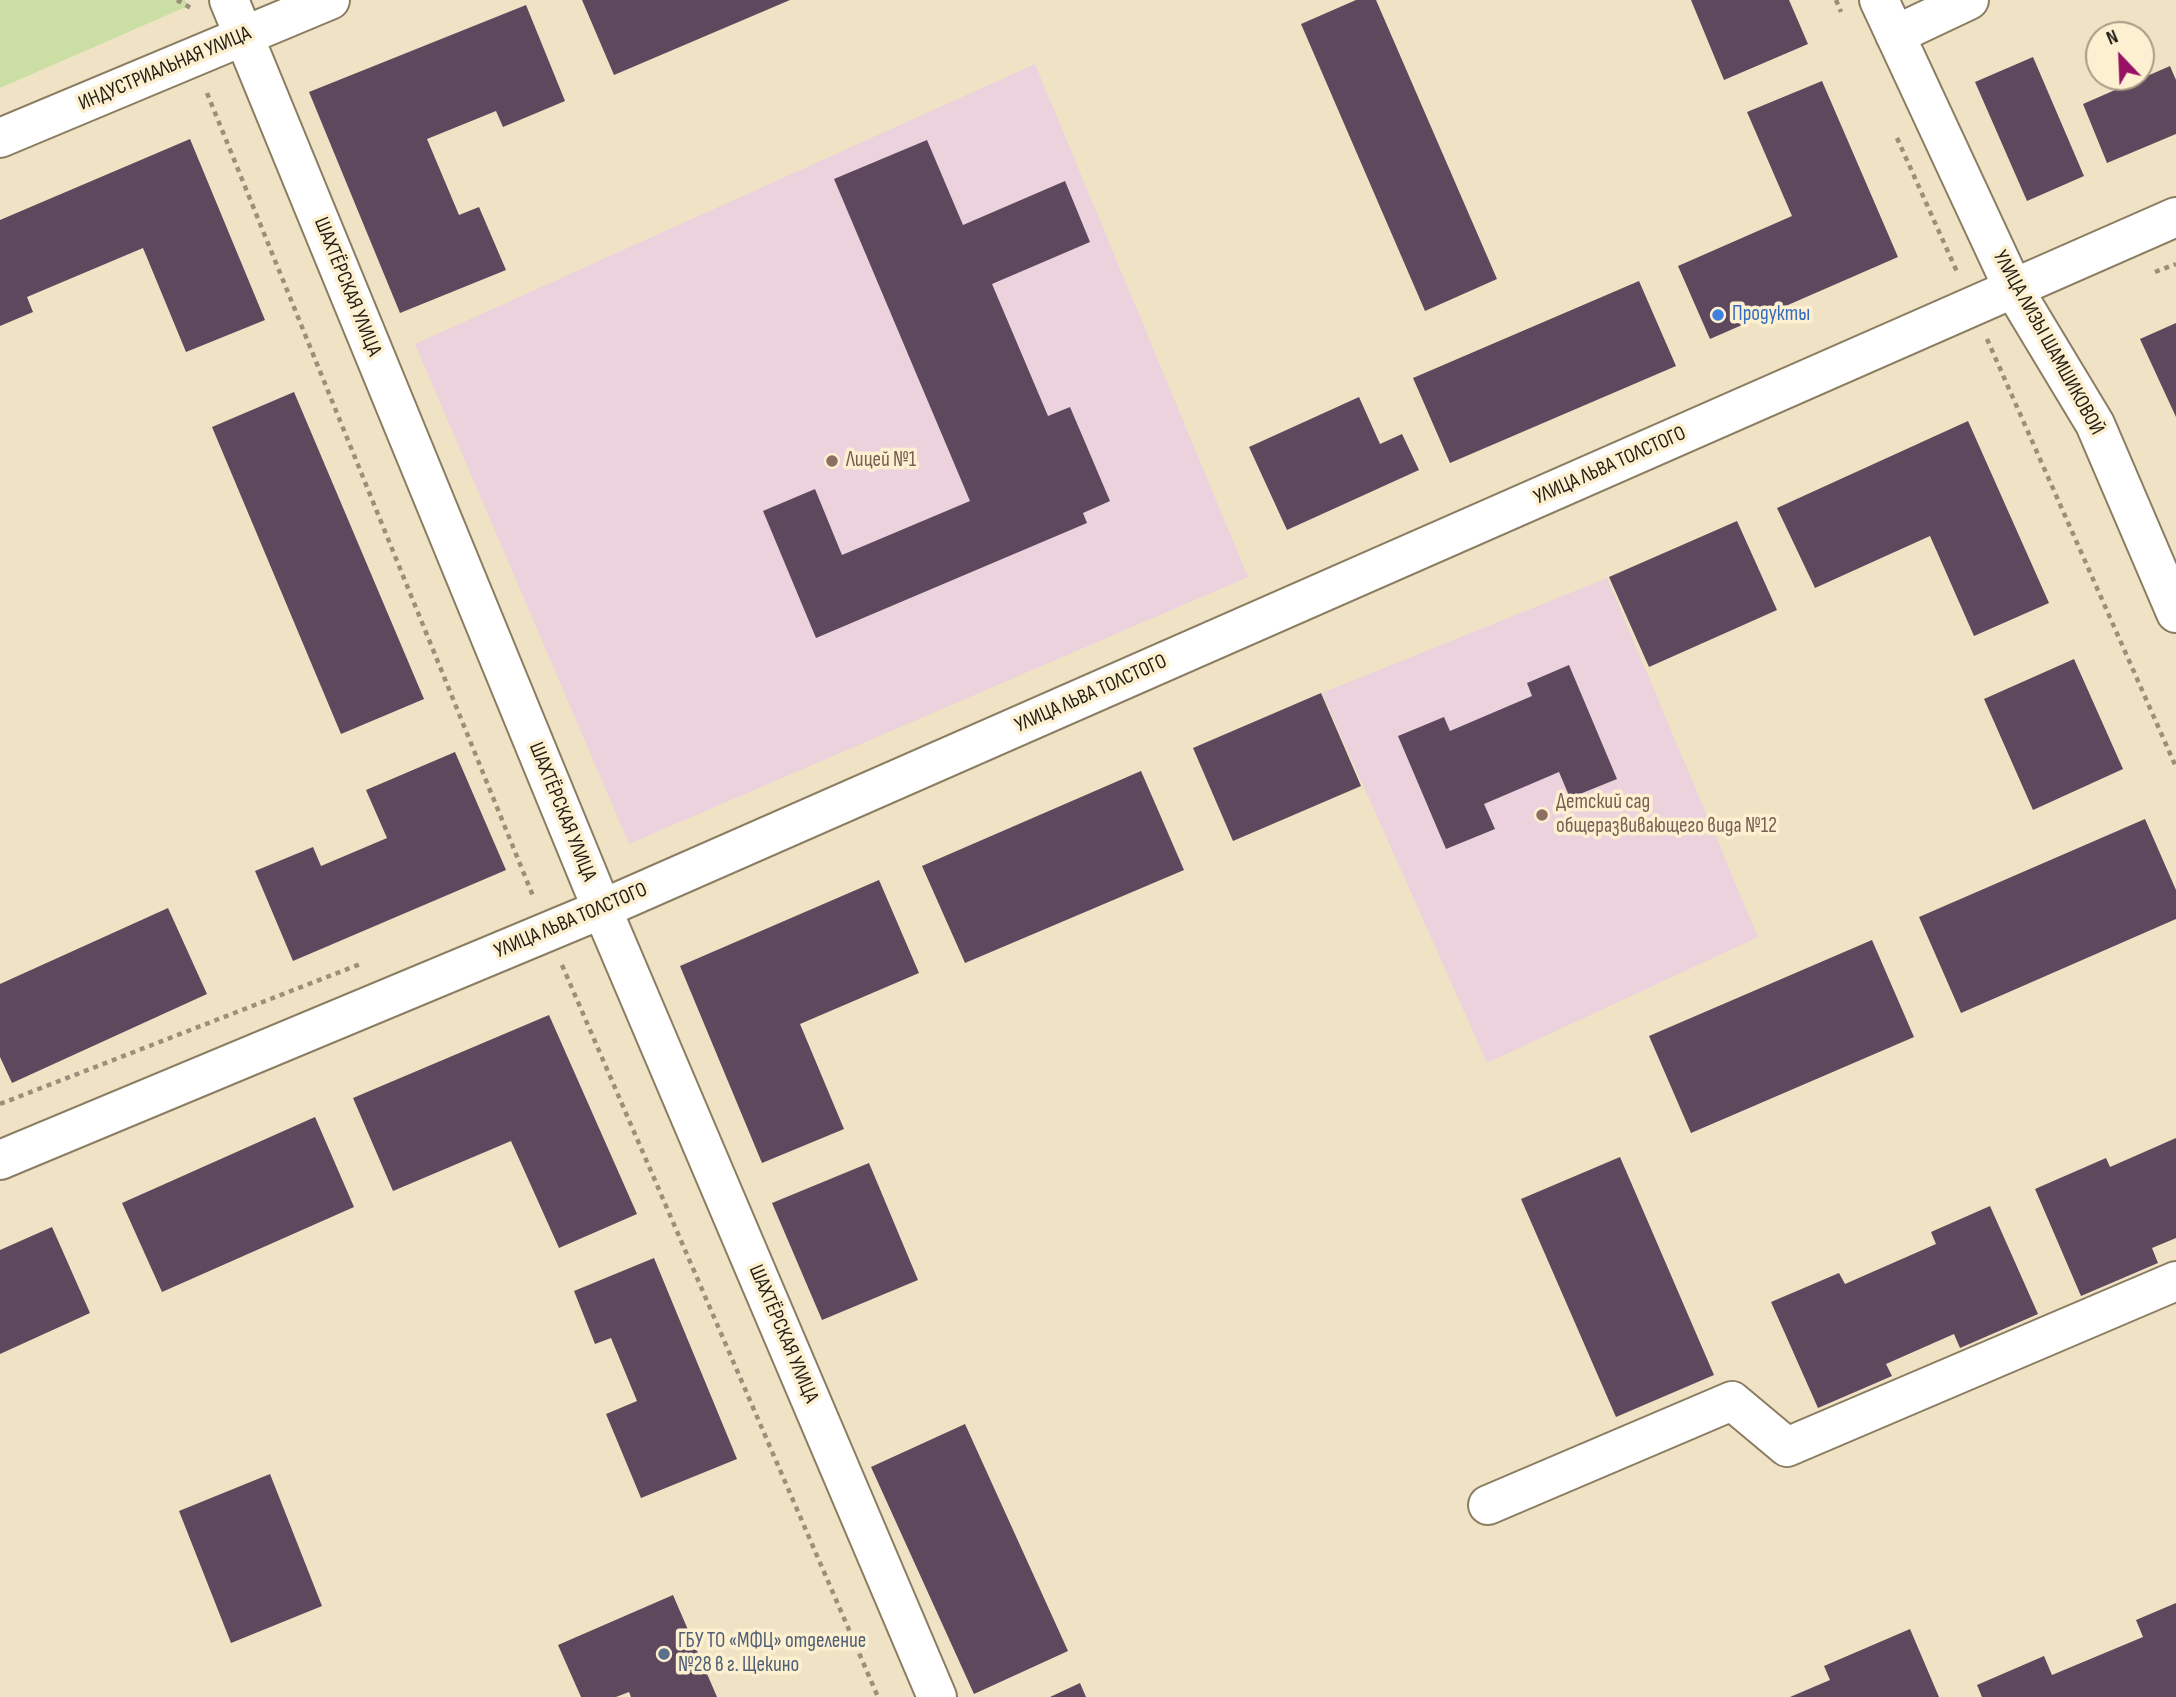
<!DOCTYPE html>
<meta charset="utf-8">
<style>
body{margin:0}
#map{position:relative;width:2176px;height:1697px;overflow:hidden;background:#f0e2c4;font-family:"Sofia Sans Condensed",sans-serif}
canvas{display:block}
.north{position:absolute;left:2085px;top:21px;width:70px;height:70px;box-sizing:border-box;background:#fdf0d1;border:2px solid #a69c85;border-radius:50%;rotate:337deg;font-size:19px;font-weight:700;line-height:28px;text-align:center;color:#231e13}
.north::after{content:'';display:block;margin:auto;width:24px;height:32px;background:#981165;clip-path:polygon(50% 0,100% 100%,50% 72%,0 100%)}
</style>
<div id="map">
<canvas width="2176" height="1697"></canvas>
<div class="north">N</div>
</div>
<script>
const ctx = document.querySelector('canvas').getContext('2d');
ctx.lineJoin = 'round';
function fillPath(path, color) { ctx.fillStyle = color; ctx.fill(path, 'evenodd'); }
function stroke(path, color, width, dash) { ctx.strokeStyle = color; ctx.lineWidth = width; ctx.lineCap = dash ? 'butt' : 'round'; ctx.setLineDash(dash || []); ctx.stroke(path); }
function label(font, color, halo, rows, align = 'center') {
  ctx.font = font + ' "Sofia Sans Condensed",sans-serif'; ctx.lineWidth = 7; ctx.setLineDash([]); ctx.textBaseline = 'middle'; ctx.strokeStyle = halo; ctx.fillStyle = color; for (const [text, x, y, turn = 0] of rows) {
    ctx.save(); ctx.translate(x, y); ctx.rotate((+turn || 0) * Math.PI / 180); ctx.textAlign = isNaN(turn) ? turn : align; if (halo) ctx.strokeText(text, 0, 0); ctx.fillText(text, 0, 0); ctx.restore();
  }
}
const education = new Path2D(`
 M1035,64L1248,577L629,844L415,344Z
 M1607,578L1758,937L1487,1063L1322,693Z`);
const green = new Path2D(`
 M0,0H185L188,6L0,88Z`);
const building = new Path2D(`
 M582,0H790L614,75Z
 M1356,0H1376L1497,279L1425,311L1301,24Z
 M1691,0H1789L1808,44L1724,80Z
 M526,5L565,101L503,127L496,111L427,139L459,215L479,207L506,270L400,313L309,92Z
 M2033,57L2084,176L2027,201L1975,82Z
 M2170,66L2176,80V134L2107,163L2083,104Z
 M1822,81L1898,257L1710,339L1678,266L1792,216L1747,112Z
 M190,139L265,320L186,352L143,248L27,297L33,312L0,326V220Z
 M927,140L963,225L1065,181L1090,242L992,284L1048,416L1070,407L1110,501L1083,513L1087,523L816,638L763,511L815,489L842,555L970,501L834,179Z
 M1639,281L1676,366L1450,463L1413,378Z
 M2176,323V417L2140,339Z
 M294,392L424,699L341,734L212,427Z
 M1359,397L1380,444L1402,434L1419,470L1287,530L1249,447Z
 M1968,421L2049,603L1974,636L1930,536L1815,588L1777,508Z
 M1737,521L1777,610L1649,667L1609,577Z
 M2074,659L2123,769L2033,810L1984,699Z
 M1569,665L1617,779L1570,798L1559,772L1484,804L1495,829L1446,849L1398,736L1444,717L1450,731L1532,696L1527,683Z
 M1321,693L1361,786L1233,841L1193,748Z
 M455,752L506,870L293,961L255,871L313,847L321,866L387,838L366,790Z
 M1141,771L1184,870L965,963L922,866Z
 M2145,819L2176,890V919L1961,1013L1919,917Z
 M879,880L919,973L800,1024L844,1129L762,1163L680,966Z
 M168,908L207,994L12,1083L0,1057V984Z
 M1872,940L1914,1037L1691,1133L1649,1036Z
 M549,1015L637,1214L559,1248L511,1141L393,1191L353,1098Z
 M315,1117L354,1207L162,1292L122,1203Z
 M2176,1138V1238L2152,1248L2158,1263L2081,1296L2035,1189L2106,1158L2110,1167Z
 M1620,1157L1714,1375L1616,1417L1521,1199Z
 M869,1163L918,1280L822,1320L772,1203Z
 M1990,1206L2038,1314L1960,1348L1954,1334L1886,1364L1892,1376L1818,1408L1771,1302L1839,1273L1845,1284L1936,1244L1931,1232Z
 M52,1227L90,1313L0,1354V1250Z
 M654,1258L737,1459L641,1498L606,1414L637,1401L611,1338L595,1344L574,1291Z
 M965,1424L1068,1651L974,1694L871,1467Z
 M270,1474L322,1606L231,1643L179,1511Z
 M673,1595L717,1697H631L629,1692L616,1697H581L558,1645Z
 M2176,1603V1697H1982L1977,1685L2044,1656L2052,1675L2143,1637L2136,1620Z
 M1910,1629L1939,1697H1790L1830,1680L1824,1666Z
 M1080,1683L1086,1697H1050Z`);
const path = new Path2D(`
 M177,0L191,8
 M1836,0L1841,12
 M207,93L533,896
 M1897,138L1958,274
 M2155,272L2176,264
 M1987,339L2176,767
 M562,965L878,1697
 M0,1104L363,963`);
const minor = new Path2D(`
 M229,0L602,909L937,1697
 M1879,0L2013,288L2095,424L2176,613
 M1895,35L1969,0
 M0,138L330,0
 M0,1160L602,909L2176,217
 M1488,1505L1732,1401L1787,1447L2176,1281`);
const markers = [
 [1718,315,7,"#3f7fe0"],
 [832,461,7,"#8d6e63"],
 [1542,815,7,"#8d6e63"],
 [664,1654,7,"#5c6f8a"]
];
const streetNames = [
 ["ИНДУСТРИАЛЬНАЯ УЛИЦА",165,69,-23],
 ["ШАХТЁРСКАЯ УЛИЦА",347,287,68],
 ["УЛИЦА ЛИЗЫ ШАМШИКОВОЙ",2048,343,61],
 ["УЛИЦА ЛЬВА ТОЛСТОГО",1610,466,-24],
 ["УЛИЦА ЛЬВА ТОЛСТОГО",1091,694,-24],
 ["ШАХТЁРСКАЯ УЛИЦА",562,812,68],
 ["УЛИЦА ЛЬВА ТОЛСТОГО",571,921,-23],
 ["ШАХТЁРСКАЯ УЛИЦА",783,1334,67]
];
const shopNames = [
 ["Продукты",1732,315]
];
const educationNames = [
 ["Лицей №1",846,461],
 ["Детский сад",1556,803],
 ["общеразвивающего вида №12",1556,827]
];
const serviceNames = [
 ["ГБУ ТО «МФЦ» отделение",678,1642],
 ["№28 в г. Щекино",678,1666]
];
fillPath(education, '#ebd2dc');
fillPath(green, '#cbdfa5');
fillPath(building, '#5d485d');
stroke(minor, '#8a7d61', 42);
stroke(path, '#9a907a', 4.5, [5, 5]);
stroke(minor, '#fff', 38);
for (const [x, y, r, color] of markers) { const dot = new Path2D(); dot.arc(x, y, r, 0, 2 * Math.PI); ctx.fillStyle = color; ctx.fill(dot); stroke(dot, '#fdf0d1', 2.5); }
label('21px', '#231e13', '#fdf0d1', streetNames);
label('21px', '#366cbe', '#fdf0d1', shopNames, 'left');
label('21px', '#785e54', '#fdf0d1', educationNames, 'left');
label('21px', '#4e5e75', '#fdf0d1', serviceNames, 'left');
</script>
